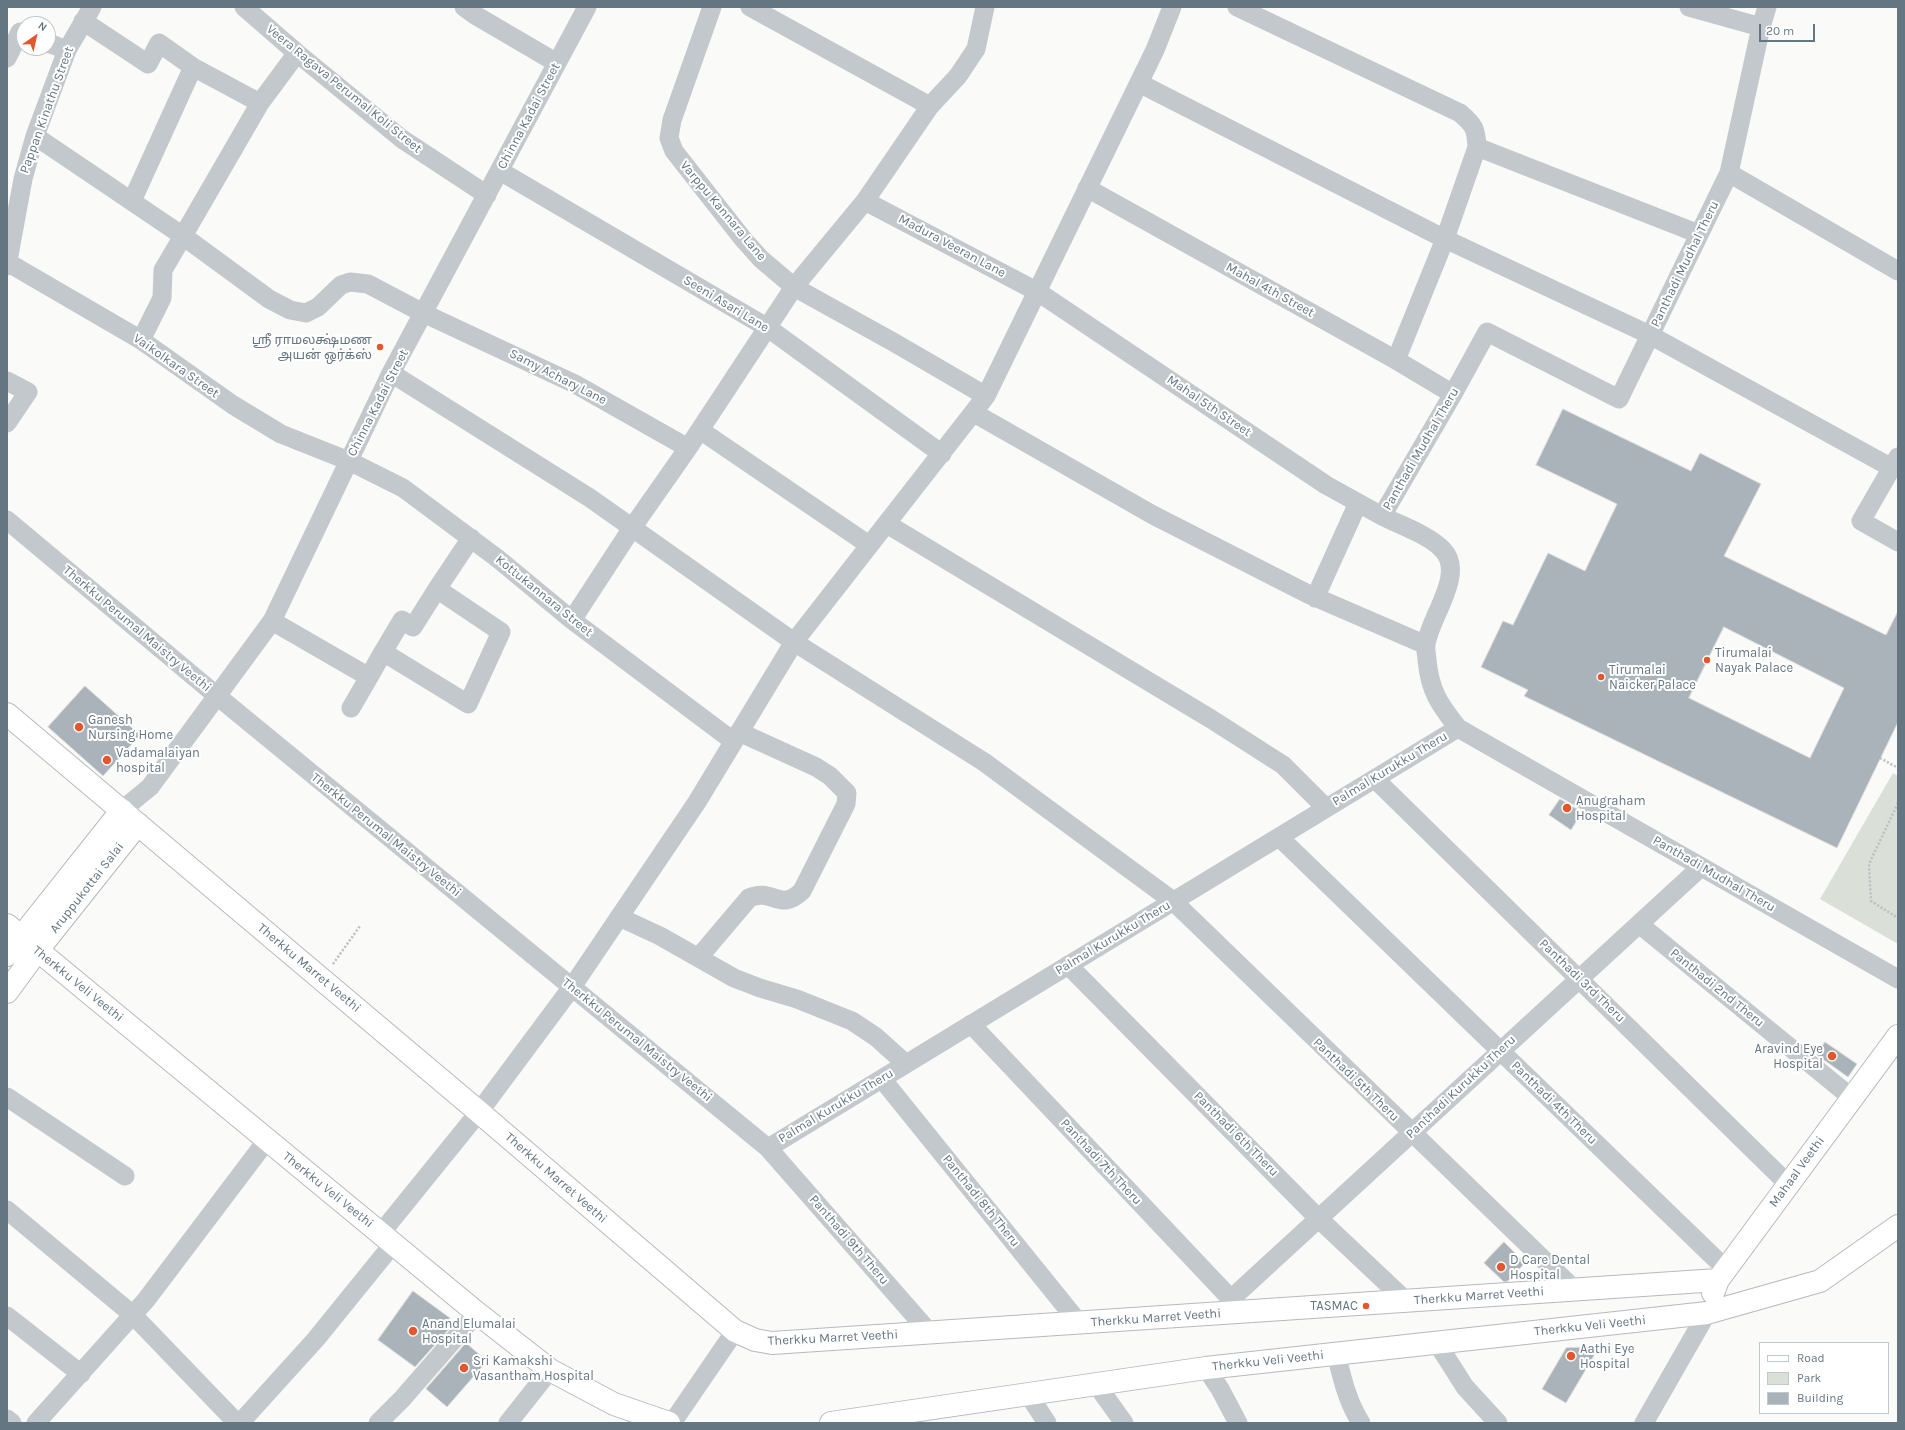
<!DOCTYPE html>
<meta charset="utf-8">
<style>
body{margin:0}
#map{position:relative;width:1905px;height:1430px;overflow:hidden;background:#fafaf8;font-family:Karla,sans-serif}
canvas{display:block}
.frame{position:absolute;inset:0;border:8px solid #657683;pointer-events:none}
.legend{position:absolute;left:1759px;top:1342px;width:130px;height:72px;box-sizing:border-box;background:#fff;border:1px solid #c1c8cd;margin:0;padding:5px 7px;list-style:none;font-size:12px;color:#657683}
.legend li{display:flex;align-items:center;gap:8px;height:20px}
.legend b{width:20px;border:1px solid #c1c8cd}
.north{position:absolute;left:16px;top:16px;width:40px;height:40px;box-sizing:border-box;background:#fff;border:1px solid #c1c8cd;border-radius:50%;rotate:34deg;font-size:11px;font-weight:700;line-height:16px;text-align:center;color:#657683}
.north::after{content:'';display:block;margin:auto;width:14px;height:18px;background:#e4572e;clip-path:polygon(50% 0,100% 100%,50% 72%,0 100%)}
.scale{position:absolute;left:1759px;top:24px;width:56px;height:18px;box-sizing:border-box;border:2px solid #657683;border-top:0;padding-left:5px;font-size:12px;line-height:14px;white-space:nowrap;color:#657683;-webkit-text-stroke:3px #fff;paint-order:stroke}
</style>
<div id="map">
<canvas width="1905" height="1430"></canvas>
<div class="frame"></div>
<ul class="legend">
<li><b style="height:5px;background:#fff"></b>Road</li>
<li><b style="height:11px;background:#dadfd7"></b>Park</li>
<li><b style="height:11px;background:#aab3b9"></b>Building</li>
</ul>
<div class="north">N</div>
<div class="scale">20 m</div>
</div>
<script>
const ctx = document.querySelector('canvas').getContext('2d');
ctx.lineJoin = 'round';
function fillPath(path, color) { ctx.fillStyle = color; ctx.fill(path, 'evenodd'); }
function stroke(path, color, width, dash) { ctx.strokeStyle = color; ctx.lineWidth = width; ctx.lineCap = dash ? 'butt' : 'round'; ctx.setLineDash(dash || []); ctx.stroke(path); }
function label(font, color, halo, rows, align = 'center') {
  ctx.font = font + ' Karla,"Noto Sans Tamil",sans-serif'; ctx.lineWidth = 4; ctx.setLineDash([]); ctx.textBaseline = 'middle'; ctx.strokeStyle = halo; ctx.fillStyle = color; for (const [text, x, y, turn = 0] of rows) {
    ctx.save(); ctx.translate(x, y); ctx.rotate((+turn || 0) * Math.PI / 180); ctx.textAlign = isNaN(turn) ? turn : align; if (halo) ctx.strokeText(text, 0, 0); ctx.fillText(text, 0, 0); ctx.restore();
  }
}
const green = new Path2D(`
 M1893,773L1898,776V944L1820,899Z`);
const building = new Path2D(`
 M1563,409L1691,471L1700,453L1761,484L1724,556L1886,635L1898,611V722L1837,848L1524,696L1528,690L1481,667L1503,621L1513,625L1548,553L1585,571L1617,504L1536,465ZM1724,627L1844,688L1810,758L1689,698Z
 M85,686L140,735L103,776L48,727Z
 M1560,799L1582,812L1571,830L1549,815Z
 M1825,1042L1857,1064L1848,1077L1817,1055Z
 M1504,1242L1525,1263L1508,1281L1504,1282L1484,1263Z
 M413,1291L450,1318L445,1325L449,1329L415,1367L378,1340Z
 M466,1343L487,1361L447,1407L426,1389Z
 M1599,1347L1566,1403L1542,1389L1566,1348Z`);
const path = new Path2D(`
 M1880,758L1898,768
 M1898,803L1869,864L1871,901L1898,918
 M333,964L360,926`);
const minor = new Path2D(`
 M244,7L297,53L402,139L487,195
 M464,7L475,15L557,63
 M712,7L672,120L669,138L674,151L743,239L761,259L794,287L895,343L986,396
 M1237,7L1460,113C1474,125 1476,128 1477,147L1699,234
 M1689,7L1761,27
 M1767,7L1761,27L1729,173L1619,399L1487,332L1453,394L1382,516C1400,525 1429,535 1443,550C1466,574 1429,618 1426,645C1425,650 1427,655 1427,660C1430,691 1439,704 1458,728L1898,979
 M83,21L148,64L159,43L193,67L260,103
 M48,43L67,50
 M7,58L20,32
 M1139,83L1445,239L1650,335L1892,468
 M930,106L958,76L976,49L985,7
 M35,136L183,236L260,103L297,53
 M500,171L768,328L942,454
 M1729,173L1898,271
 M1087,188L1396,360L1453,394
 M132,201L193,67
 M865,201L1038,292L1326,485L1382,516
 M7,262L141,340L233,405L281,434L349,461L403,488L497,558L572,620L733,741
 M7,266L23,179L35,136L67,50L92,7
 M141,340L162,298L163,270L183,236L269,299L290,310L306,313L318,307L341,285L350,282L368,284L423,313L575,384L688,448
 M1396,360L1445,239L1477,147
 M391,373L590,498L794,642L984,762L1173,901L1575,1290
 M7,381L28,392L7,423
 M974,413L1153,515L1308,594L1426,645
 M700,430L869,545
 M1898,457L1861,521L1898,542
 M7,520L216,695L768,1148L930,1333
 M887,524L1211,719L1283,765L1326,808
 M437,589L471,538
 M1315,598L1358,503
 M572,620L632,528L688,448L794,287L865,201L930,106L750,7
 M272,621L369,677L351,708
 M369,677L383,652L468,704L501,632L437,589L413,627L402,620L383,652
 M1375,779L1788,1184
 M122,810L150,787L272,621L391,373L587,7
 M1279,837L1726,1269
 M619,917L660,936L734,978L760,988L797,999L852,1021L876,1037L906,1064
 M1639,924L1852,1098
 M699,957L749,898C773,887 779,913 802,891L846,804L847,793L830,776L816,767L739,732
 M1068,965L1318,1218L1406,1301
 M971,1024L1231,1299
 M882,1079L1079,1323
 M7,1097L125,1176
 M768,1148L1458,728
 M7,1210L133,1315L237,1423
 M381,1233L479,1112L572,987L697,802L794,642L986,396L1155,50L1172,7
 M1233,1312L1231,1299L1701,867
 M7,1316L81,1374
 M1437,1343L1465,1387L1498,1423
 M1336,1353C1342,1378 1347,1401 1361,1423
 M1206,1368L1220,1389L1238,1423
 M1096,1384L1124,1423
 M1028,1394L1047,1423
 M7,1419L12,1423
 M36,1423L146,1300L267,1140
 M240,1423L316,1339L393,1244
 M378,1423L402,1399L477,1313
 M508,1423L550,1370
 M672,1423L735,1331
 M1644,1423L1707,1313`);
const major = new Path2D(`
 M7,714L479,1112L735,1331L755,1340L772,1343L1718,1280
 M7,925L477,1313L550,1370L614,1404L669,1423
 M7,955L122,810
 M7,992L37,951L138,824
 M1713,1293L1718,1280L1898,1036
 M831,1423L1206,1368L1707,1313L1820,1281L1898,1226`);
const markers = [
 [380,347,4,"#e4572e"],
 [1707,660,4,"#e4572e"],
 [1601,677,4,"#e4572e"],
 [79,727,5,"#e4572e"],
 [107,760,5,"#e4572e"],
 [1567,808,5,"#e4572e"],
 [1832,1056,5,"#e4572e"],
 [1501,1267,5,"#e4572e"],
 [1366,1306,4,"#e4572e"],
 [413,1331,5,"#e4572e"],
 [1571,1356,5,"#e4572e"],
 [464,1368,5,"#e4572e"]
];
const streetNames = [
 ["Veera Ragava Perumal Koli Street",344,89,39],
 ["Pappan Kinathu Street",47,110,-70],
 ["Chinna Kadai Street",529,116,-62],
 ["Varppu Kannara Lane",723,211,50],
 ["Madura Veeran Lane",952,246,28],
 ["Panthadi Mudhal Theru",1685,264,-64],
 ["Mahal 4th Street",1270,290,29],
 ["Seeni Asari Lane",726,304,31],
 ["Vaikolkara Street",176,366,35],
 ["Samy Achary Lane",558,377,27],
 ["Chinna Kadai Street",378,403,-63],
 ["Mahal 5th Street",1209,406,34],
 ["Panthadi Mudhal Theru",1421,449,-60],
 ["Kottukannara Street",544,596,39],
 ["Therkku Perumal Maistry Veethi",137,629,40],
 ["Palmal Kurukku Theru",1390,769,-31],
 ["Therkku Perumal Maistry Veethi",386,835,39],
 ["Panthadi Mudhal Theru",1714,874,30],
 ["Aruppukottai Salai",87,888,-52],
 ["Palmal Kurukku Theru",1113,938,-31],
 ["Therkku Marret Veethi",309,968,40],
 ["Panthadi 3rd Theru",1582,981,44],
 ["Therkku Veli Veethi",78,984,39],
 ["Panthadi 2nd Theru",1717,988,39],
 ["Therkku Perumal Maistry Veethi",637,1040,39],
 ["Panthadi 5th Theru",1356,1080,44],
 ["Panthadi Kurukku Theru",1461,1087,-43],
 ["Panthadi 4th Theru",1554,1103,44],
 ["Palmal Kurukku Theru",836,1106,-31],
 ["Panthadi 6th Theru",1236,1134,45],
 ["Panthadi 7th Theru",1101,1162,47],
 ["Mahaal Veethi",1797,1172,-54],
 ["Therkku Marret Veethi",556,1178,41],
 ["Therkku Veli Veethi",328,1190,39],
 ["Panthadi 8th Theru",981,1201,51],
 ["Panthadi 9th Theru",849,1240,49],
 ["Therkku Marret Veethi",1479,1296,-4],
 ["Therkku Marret Veethi",1156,1318,-4],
 ["Therkku Veli Veethi",1590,1326,-6],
 ["Therkku Marret Veethi",833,1338,-3],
 ["Therkku Veli Veethi",1268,1361,-6]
];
const poiNames = [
 ["ஶ்ரீ ராமலக்ஷ்மண",372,340,"right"],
 ["அயன் ஒர்க்ஸ்",372,355,"right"],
 ["Tirumalai",1715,653],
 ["Nayak Palace",1715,668],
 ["Tirumalai",1609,670],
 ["Naicker Palace",1609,685],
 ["Ganesh",88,720],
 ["Nursing Home",88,735],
 ["Vadamalaiyan",116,753],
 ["hospital",116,768],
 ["Anugraham",1576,801],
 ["Hospital",1576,816],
 ["Aravind Eye",1823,1049,"right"],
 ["Hospital",1823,1064,"right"],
 ["D Care Dental",1510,1260],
 ["Hospital",1510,1275],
 ["TASMAC",1358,1306,"right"],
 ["Anand Elumalai",422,1324],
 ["Hospital",422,1339],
 ["Aathi Eye",1580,1349],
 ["Hospital",1580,1364],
 ["Sri Kamakshi",473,1361],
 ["Vasantham Hospital",473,1376]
];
fillPath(green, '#dadfd7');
fillPath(building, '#aab3b9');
stroke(building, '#dcdcda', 1);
stroke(major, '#b5babe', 24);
stroke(path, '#bbbfc2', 2.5, [2, 2]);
stroke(minor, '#c3c8cc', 19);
stroke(major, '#fff', 22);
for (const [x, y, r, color] of markers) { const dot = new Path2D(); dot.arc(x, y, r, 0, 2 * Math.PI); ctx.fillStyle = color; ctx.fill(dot); stroke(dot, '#fff', 1.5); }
label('13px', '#657683', '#fff', streetNames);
label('13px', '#657683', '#fff', poiNames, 'left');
</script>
